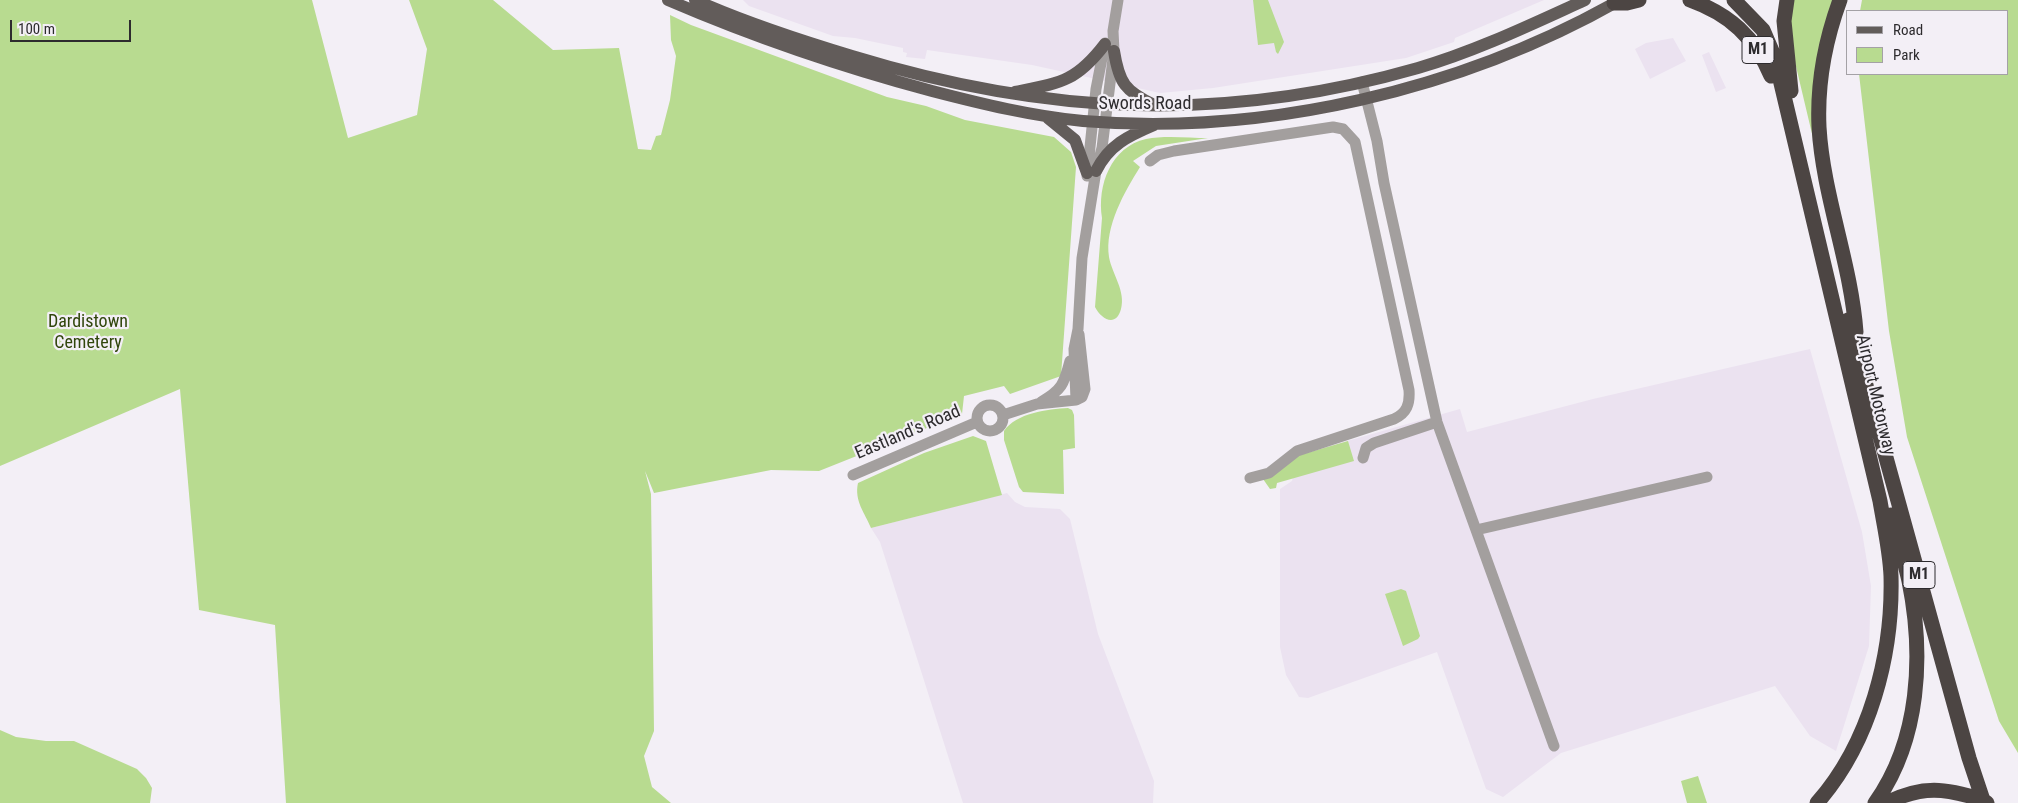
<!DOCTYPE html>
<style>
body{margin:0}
#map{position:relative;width:2018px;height:803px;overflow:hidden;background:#f3eff6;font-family:"Roboto Condensed",sans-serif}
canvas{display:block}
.legend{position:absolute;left:1846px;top:10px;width:162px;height:65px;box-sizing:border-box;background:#f3eff6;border:1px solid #a4a1a6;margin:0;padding:6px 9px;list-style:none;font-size:15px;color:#2d2b2e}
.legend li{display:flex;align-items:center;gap:10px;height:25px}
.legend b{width:25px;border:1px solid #a4a1a6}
.scale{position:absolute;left:10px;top:20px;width:121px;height:22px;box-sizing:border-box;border:2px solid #2d2b2e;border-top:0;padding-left:6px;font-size:15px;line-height:18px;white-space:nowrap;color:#2d2b2e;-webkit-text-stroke:4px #f3eff6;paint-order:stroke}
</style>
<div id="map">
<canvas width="2018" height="803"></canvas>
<ul class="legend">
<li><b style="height:6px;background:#625c5a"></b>Road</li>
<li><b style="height:14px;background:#b8db90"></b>Park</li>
</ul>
<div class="scale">100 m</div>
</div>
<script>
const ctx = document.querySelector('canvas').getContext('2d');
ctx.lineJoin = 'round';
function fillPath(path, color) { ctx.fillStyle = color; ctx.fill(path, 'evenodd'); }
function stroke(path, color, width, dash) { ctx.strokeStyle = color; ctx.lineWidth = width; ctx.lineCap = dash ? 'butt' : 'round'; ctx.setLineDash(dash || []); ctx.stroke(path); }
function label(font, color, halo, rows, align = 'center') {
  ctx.font = font + ' "Roboto Condensed",sans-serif'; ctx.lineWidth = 4.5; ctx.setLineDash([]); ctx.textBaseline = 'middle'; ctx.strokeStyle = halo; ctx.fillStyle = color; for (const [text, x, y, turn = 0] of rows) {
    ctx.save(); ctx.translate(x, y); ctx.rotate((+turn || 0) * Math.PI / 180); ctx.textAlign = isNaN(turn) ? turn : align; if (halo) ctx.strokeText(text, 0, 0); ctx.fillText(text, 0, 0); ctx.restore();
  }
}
const built = new Path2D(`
 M743,0H1544L1455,38L1454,42L1406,58L1213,88L1160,93L1032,65L927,50L925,59L906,57L907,53L903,52V48L855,38L833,36L749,6Z
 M1673,38L1686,61L1650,79L1635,49L1646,43Z
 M1709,52L1726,88L1716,92L1702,55Z
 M1810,349L1862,532L1871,586L1869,646L1836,751L1810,736L1775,686L1561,753L1503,797L1486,789L1437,652L1308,698L1299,697L1286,675L1280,647V489L1292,481L1298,455L1460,409L1467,432L1593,399Z
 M1007,493L1015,502L1025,507L1060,509L1070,519L1098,634L1154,781L1153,803H963L880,542L871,528Z`);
const green = new Path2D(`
 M0,0H312L348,138L417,115L427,49L409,0H493L553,50L619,48L638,149L651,150L656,136L661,135L670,100L676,56L671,40L670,15L691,25L887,97L926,106L965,120L1054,137L1071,152L1076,167L1061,376L1010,394L1004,386L964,396L962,414L819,471L771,470L654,493L645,471L651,494L654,731L644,756L652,787L671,803H286L275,625L199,610L180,389L0,466Z
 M1253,0H1268L1284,42L1278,54L1276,52L1274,43L1258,45Z
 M1793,0H1836L1813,138L1794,58L1789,24Z
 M1862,0H2018V753L1999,721L1907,437L1889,331L1859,74H2007V11H1860Z
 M1208,138L1156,146L1133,161L1140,167C1125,191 1104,227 1109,257C1112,274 1126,291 1121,309C1116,328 1101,319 1095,307L1102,218C1097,185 1111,147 1146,139C1165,135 1189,138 1208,138Z
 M1068,408L1072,410L1074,415L1075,448L1063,450L1064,494L1023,492L1019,487L1004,440V431C1016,413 1048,409 1068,408Z
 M973,436L986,441L1002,495L871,528C865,513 854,501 858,483L924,453Z
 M1348,441L1354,461L1277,483L1276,488L1270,489L1263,479L1293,457Z
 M1401,589L1406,591L1420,636L1418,639L1403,646L1385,594Z
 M0,730L16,737L46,741H74L137,769L146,778L152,788L150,803H0Z
 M1698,776L1707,803H1687L1681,781Z`);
const minor = new Path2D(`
 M1362,82L1377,141L1384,183L1437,422L1554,746
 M1150,161L1158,155L1174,151L1333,127L1343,129L1355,142L1409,390C1410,404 1407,413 1394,419L1297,451L1269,473L1250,478
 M1087,176L1096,89L1105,43
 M1076,400L1074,349L1078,329L1082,258L1096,171L1102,148L1114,51L1113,31L1118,0
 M1041,402C1062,390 1064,384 1070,361
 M977 418a13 13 0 1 1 26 0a13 13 0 1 1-26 0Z
 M1003,415L1037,404L1076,400L1082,397L1085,389L1079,334
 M1363,458L1366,448L1374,443L1437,422
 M853,475L977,422
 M1476,530L1707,477`);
const major = new Path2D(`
 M668,0C754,37 842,67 932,91C982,104 1032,116 1083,121C1265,136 1462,90 1620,0
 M695,0C746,23 799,40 852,56C1045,115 1223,124 1418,68C1476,51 1530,25 1585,0
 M1114,51C1119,83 1125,91 1154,105
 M1015,92C1060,83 1076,82 1105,44
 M1048,118L1075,140L1087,173
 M1096,171C1109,145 1128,136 1154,125`);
const highway = new Path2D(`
 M1690,0C1729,14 1755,37 1771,76
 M1734,0L1763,30L1775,58L1880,501C1884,525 1890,551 1891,576C1893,655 1870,743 1817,803
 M1787,0L1784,21L1791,91
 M1840,0C1825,41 1817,83 1819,127C1823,196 1851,263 1856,332
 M1614,3H1627L1639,0
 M1848,320L1969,758L1983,800
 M1875,803C1920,740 1924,655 1909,581C1904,559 1897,537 1891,515
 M1886,803C1923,785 1945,788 1983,800L1987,803`);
const shields = [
 [1758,50,32],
 [1919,575,32]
];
const shieldNames = [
 ["M1",1758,50],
 ["M1",1919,575]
];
const streetNames = [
 ["Swords Road",1145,104],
 ["Airport Motorway",1875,395,77],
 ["Eastland's Road",908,433,-23]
];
const parkNames = [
 ["Dardistown",88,322],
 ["Cemetery",88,343]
];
fillPath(built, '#ebe2f0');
fillPath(green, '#b8db90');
stroke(minor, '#a39f9e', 11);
stroke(major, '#625c5a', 12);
stroke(highway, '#4c4543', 15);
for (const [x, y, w] of shields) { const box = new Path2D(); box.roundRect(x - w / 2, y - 13.5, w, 27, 4); ctx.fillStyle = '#f3eff6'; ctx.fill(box); stroke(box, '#2d2b2e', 1); }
label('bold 16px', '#2d2b2e', null, shieldNames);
label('18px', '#2d2b2e', '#f3eff6', streetNames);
label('18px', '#30460b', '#f3eff6', parkNames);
</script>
